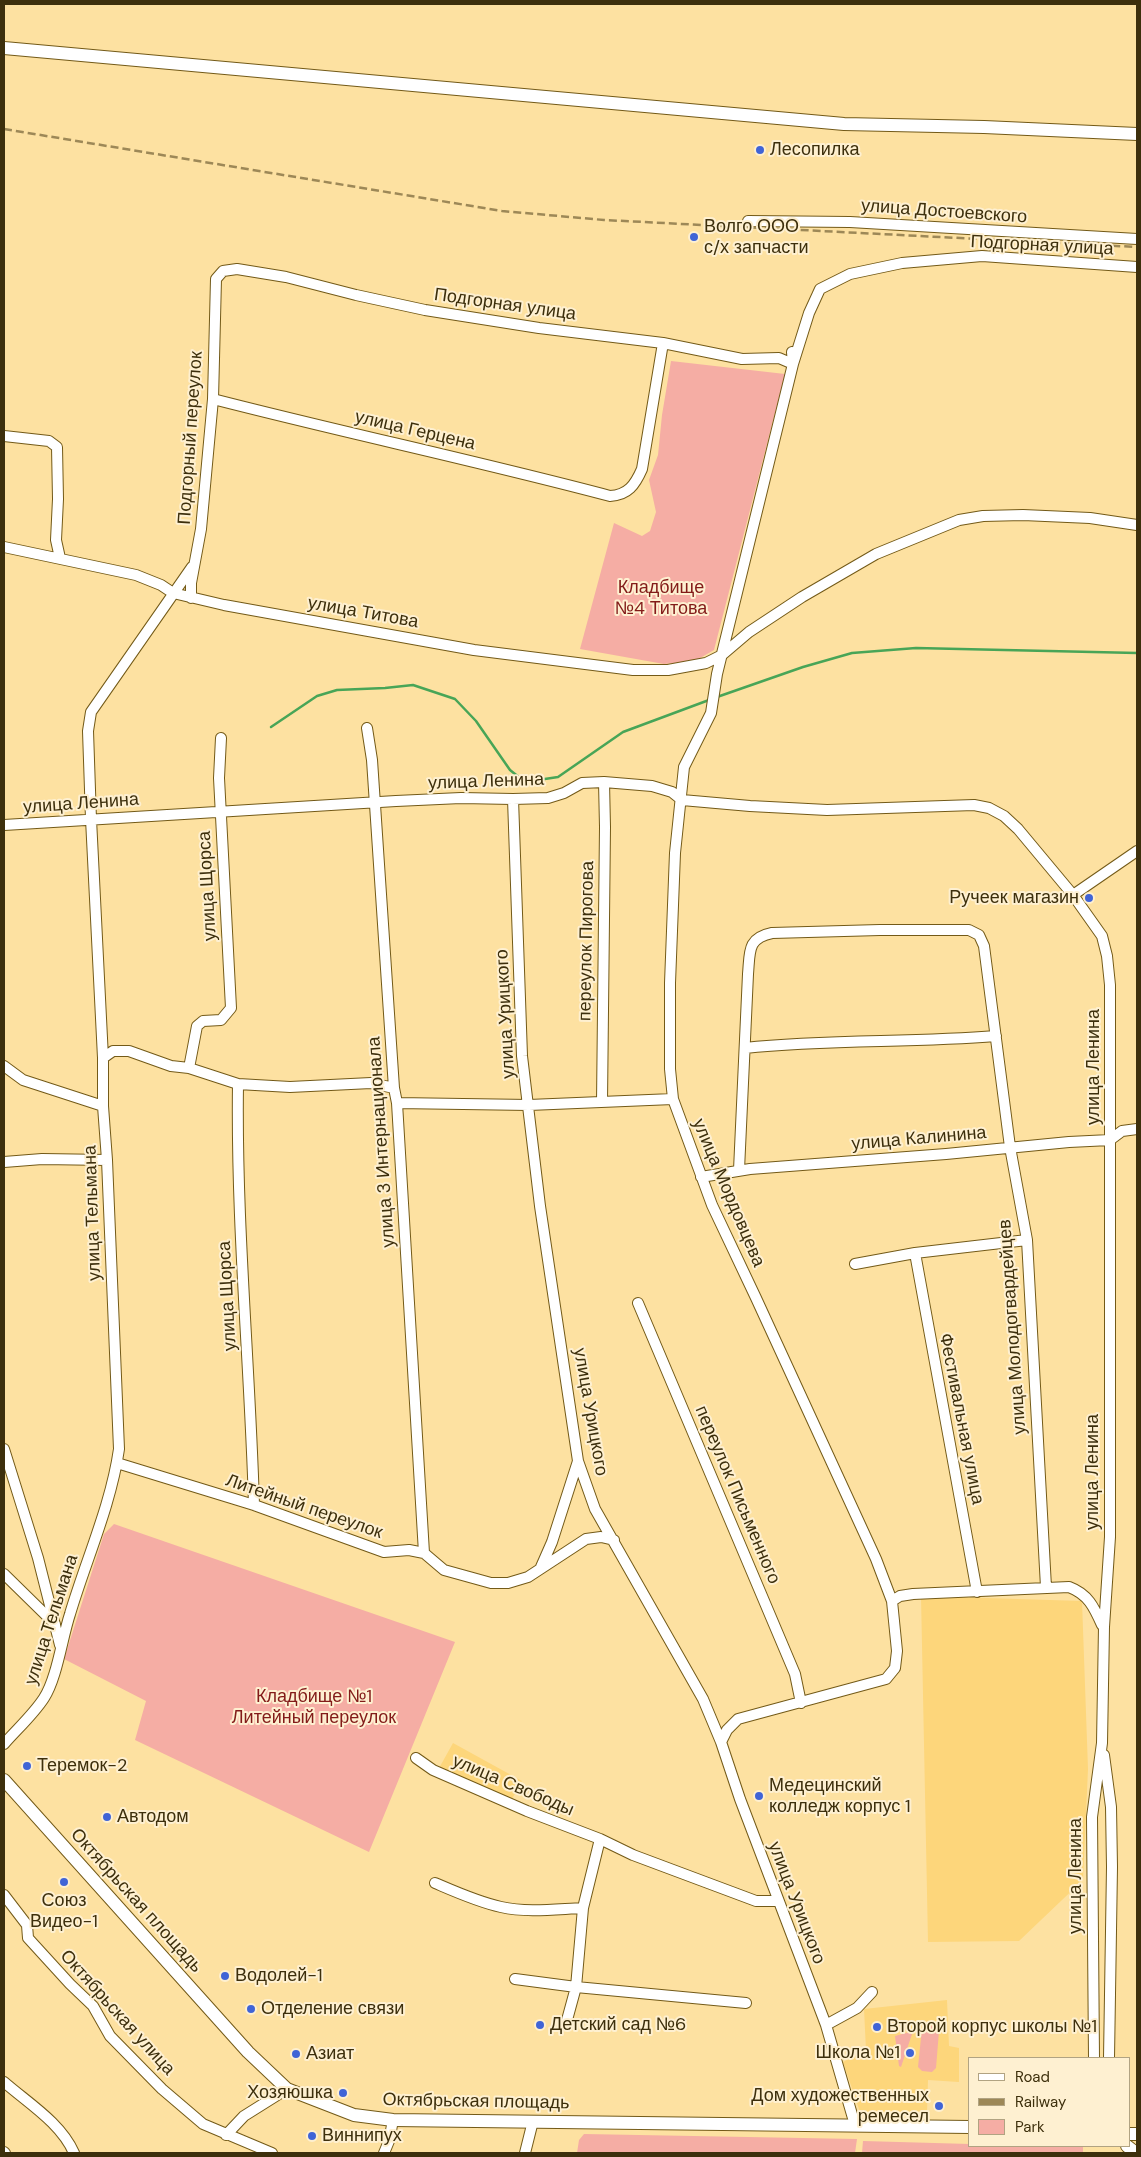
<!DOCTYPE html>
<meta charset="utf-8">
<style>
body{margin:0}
#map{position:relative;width:1141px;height:2157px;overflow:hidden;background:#fde1a1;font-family:"DM Sans",sans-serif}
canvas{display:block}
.frame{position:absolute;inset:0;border:5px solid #3d2f0c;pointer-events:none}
.legend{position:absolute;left:968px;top:2057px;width:162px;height:90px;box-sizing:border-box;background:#fef0d1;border:1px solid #b1a382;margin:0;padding:6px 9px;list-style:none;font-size:15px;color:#3d2f0c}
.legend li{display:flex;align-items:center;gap:10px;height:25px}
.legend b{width:25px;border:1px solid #b1a382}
</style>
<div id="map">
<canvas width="1141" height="2157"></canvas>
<div class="frame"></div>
<ul class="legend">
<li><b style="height:6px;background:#fff"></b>Road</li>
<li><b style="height:6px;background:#9d8857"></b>Railway</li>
<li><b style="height:14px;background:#f5ada4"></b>Park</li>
</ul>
</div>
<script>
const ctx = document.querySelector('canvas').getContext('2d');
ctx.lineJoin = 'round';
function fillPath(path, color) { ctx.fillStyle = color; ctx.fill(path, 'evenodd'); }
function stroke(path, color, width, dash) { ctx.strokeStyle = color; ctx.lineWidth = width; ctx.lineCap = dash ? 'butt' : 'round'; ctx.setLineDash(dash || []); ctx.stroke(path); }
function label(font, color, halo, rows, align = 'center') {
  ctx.font = font + ' "DM Sans",sans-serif'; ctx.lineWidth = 4; ctx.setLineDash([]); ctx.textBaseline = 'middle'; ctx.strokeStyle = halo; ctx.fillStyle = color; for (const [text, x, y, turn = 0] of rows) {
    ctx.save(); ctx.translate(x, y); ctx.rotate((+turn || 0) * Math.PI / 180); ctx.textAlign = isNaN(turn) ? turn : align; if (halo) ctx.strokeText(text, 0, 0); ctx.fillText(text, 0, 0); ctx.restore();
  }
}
const built = new Path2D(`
 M921,1596L1082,1601L1088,1769L1083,1880L1019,1941L928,1942Z
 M453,1743L522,1781L507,1808L438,1770Z
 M947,2000L949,2046L959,2048V2082L928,2080L927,2112H860L843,2062L866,2050L864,2009Z`);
const green = new Path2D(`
 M671,361L785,374L714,650L695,661L664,664L580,649L614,523L642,536L650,531L656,512L649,480L658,455L662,415Z
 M114,1524L455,1642L369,1852L135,1740L146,1701L64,1659L104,1534Z
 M925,2025L938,2026L939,2031L936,2068L932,2072L922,2071L918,2067L922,2028Z
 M913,2031L901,2067L899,2066L895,2036Z
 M584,2134L857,2139L855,2153H577L579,2140Z
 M863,2141L970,2144V2146H1083V2153H862Z`);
const stream = new Path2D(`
 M717,697L803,667L852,653L916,648L1137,653
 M271,727L317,696L337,690L385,688L413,685L455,699L476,721L510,770L525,782L558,777L623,732L709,700`);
const minor = new Path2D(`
 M748,221L850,222L1137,239
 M213,399C345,433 478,461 610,496C628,495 635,485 642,469L663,343
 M4,436L49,441L57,447L58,499L56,540L60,558
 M4,547L136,575L161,585L173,593L224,605L474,650L633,670H668L706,663L722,655L749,632L802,597L876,554L959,520L983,516L1023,515L1090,518L1137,525
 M191,598V583L201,529L213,399L216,279L223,271L237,269L286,277L356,295L425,310L539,328L663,343L742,359L779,358L793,364L809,313L820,289L850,274L902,263L982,256L1137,267
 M367,728L372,760L394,1088L397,1103L424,1553
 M513,799L522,1056L540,1206L578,1461L595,1509L703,1699L721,1742L740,1799L826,2025L855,2125
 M4,825L396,801L461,798L513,799L548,798L564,793L582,783L604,782L652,786L672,792L682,800L750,806L827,810L974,805L989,808L1004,816L1018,829L1073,895L1102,936L1107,956L1110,985V1537L1104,1627L1102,1743L1092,1817L1094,2058
 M1073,895L1137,851
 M745,1048C828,1039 912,1043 996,1036
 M103,1058L113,1051H129L171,1066L189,1068L238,1084L290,1087L371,1083L394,1088
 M4,1066L23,1080L103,1106
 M189,1068L197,1026L203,1021L221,1020L231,1008L219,778L221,738
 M238,1084C236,1225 250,1365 254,1505
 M602,1102L605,827L604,782
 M397,1103L529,1105L673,1099
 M4,1162L42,1159L107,1160
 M739,1170L748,974C750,952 747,938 772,933L880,930H969L979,935L984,946L1010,1147L1027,1240L1046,1587
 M701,1177L750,1169L946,1154L1069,1142L1110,1140L1122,1131L1137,1129
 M915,1253L977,1592
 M855,1264L915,1253L1027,1240
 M638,1303L795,1674L801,1703
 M4,1449L38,1558L60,1645
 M117,1463L254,1505L384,1552L409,1550L424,1553L444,1570L491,1583H508L528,1577L586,1539L601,1537L614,1540
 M541,1567L552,1542L578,1461
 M4,1574L55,1624
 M892,1601L900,1596L913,1594L1069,1587C1088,1594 1094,1607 1102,1625
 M721,1742L727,1730L738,1719L886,1679L895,1668L897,1651L892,1601L876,1559L756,1298L712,1205L673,1099L670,1069V983L675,853L684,767L711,713L717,674L793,364L792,352
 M4,1744C17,1729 33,1715 44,1698C57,1678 62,1638 70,1614C86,1560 111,1505 119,1449L107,1160L103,1106V1058L91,819L88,731L91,712L192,567
 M1104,1755L1111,1807L1112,1867L1109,2058
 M416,1758L433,1770L527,1811L600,1839L633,1855L756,1901H778
 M435,1883C456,1892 478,1902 501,1907C527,1913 557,1909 583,1908
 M4,1895L27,1925L28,1938L70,1984L93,2006L110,2036L162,2089L203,2124L272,2153
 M515,1979L576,1987L746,2003
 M567,2020L576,1987L583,1908L600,1839
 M826,2025L857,2008L872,1992
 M4,2082C28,2103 61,2123 74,2153
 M226,2135L244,2116L287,2089
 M4,2152L5,2153
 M384,2153L389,2141L393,2120
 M525,2153L533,2121`);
const major = new Path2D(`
 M4,48L844,124L984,127L1137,134
 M4,1780L248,2052L287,2089L354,2115L393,2120L970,2127
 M1130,2134H1137
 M1127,2146L1136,2153`);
const rail = new Path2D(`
 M4,129L502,211L604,220L1137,247`);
const markers = [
 [760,150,5,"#4064d6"],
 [694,237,5,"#4064d6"],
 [1089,898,5,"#4064d6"],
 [27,1766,5,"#4064d6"],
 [759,1796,5,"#4064d6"],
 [107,1817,5,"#4064d6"],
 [64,1882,5,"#4064d6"],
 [225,1976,5,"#4064d6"],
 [251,2009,5,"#4064d6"],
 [540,2025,5,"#4064d6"],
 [877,2027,5,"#4064d6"],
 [910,2053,5,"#4064d6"],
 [296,2054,5,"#4064d6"],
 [343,2093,5,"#4064d6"],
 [939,2106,5,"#4064d6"],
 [312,2136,5,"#4064d6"]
];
const poiNames = [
 ["Лесопилка",770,150],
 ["Волго ООО",704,227],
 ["с/х запчасти",704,248],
 ["Ручеек магазин",1079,898,"right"],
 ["Теремок-2",37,1766],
 ["Медецинский",769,1786],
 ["колледж корпус 1",769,1807],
 ["Автодом",117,1817],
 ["Союз",64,1901,"center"],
 ["Видео-1",64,1922,"center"],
 ["Водолей-1",235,1976],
 ["Отделение связи",261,2009],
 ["Детский сад №6",550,2025],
 ["Второй корпус школы №1",887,2027],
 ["Школа №1",900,2053,"right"],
 ["Азиат",306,2054],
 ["Хозяюшка",333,2093,"right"],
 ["Дом художественных",929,2096,"right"],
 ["ремесел",929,2117,"right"],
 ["Виннипух",322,2136]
];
const streetNames = [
 ["улица Достоевского",944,212,4],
 ["Подгорная улица",1042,246,3],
 ["Подгорная улица",505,305,8],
 ["улица Герцена",415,431,13],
 ["Подгорный переулок",191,438,-86],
 ["улица Титова",363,613,10],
 ["улица Ленина",486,782,-2],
 ["улица Ленина",81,804,-4],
 ["улица Щорса",208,886,-93],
 ["переулок Пирогова",587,941,-89],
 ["улица Урицкого",506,1014,-93],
 ["улица Ленина",1094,1067,-90],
 ["улица Калинина",919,1139,-5],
 ["улица 3 Интернационала",382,1142,-94],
 ["улица Мордовцева",728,1193,67],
 ["улица Тельмана",93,1213,-92],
 ["улица Щорса",228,1296,-93],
 ["улица Молодогвардейцев",1013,1327,-94],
 ["улица Урицкого",590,1412,80],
 ["Фестивальная улица",961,1419,79],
 ["улица Ленина",1093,1472,-90],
 ["переулок Письменного",737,1495,67],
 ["Литейный переулок",304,1507,19],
 ["улица Тельмана",52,1620,-72],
 ["улица Свободы",513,1786,23],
 ["улица Ленина",1076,1876,-90],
 ["Октябрьская площадь",136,1901,48],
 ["улица Урицкого",796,1903,69],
 ["Октябрьская улица",117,2013,48],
 ["Октябрьская площадь",476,2102,1]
];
const parkNames = [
 ["Кладбище",661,588],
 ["№4 Титова",661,609],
 ["Кладбище №1",314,1697],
 ["Литейный переулок",314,1718]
];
fillPath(built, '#fdd67b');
fillPath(green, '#f5ada4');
stroke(stream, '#48a557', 2.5);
stroke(minor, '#735a18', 12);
stroke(major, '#735a18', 14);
stroke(minor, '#fff', 10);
stroke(major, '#fff', 12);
stroke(rail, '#9d8857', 2.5, [8, 4]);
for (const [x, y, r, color] of markers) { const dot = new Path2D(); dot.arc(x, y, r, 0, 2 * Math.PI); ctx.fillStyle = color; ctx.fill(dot); stroke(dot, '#fef0d1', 2); }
label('18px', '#3d2f0c', '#fef0d1', poiNames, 'left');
label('18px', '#3d2f0c', '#fef0d1', streetNames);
label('18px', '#831b19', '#fef0d1', parkNames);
</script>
